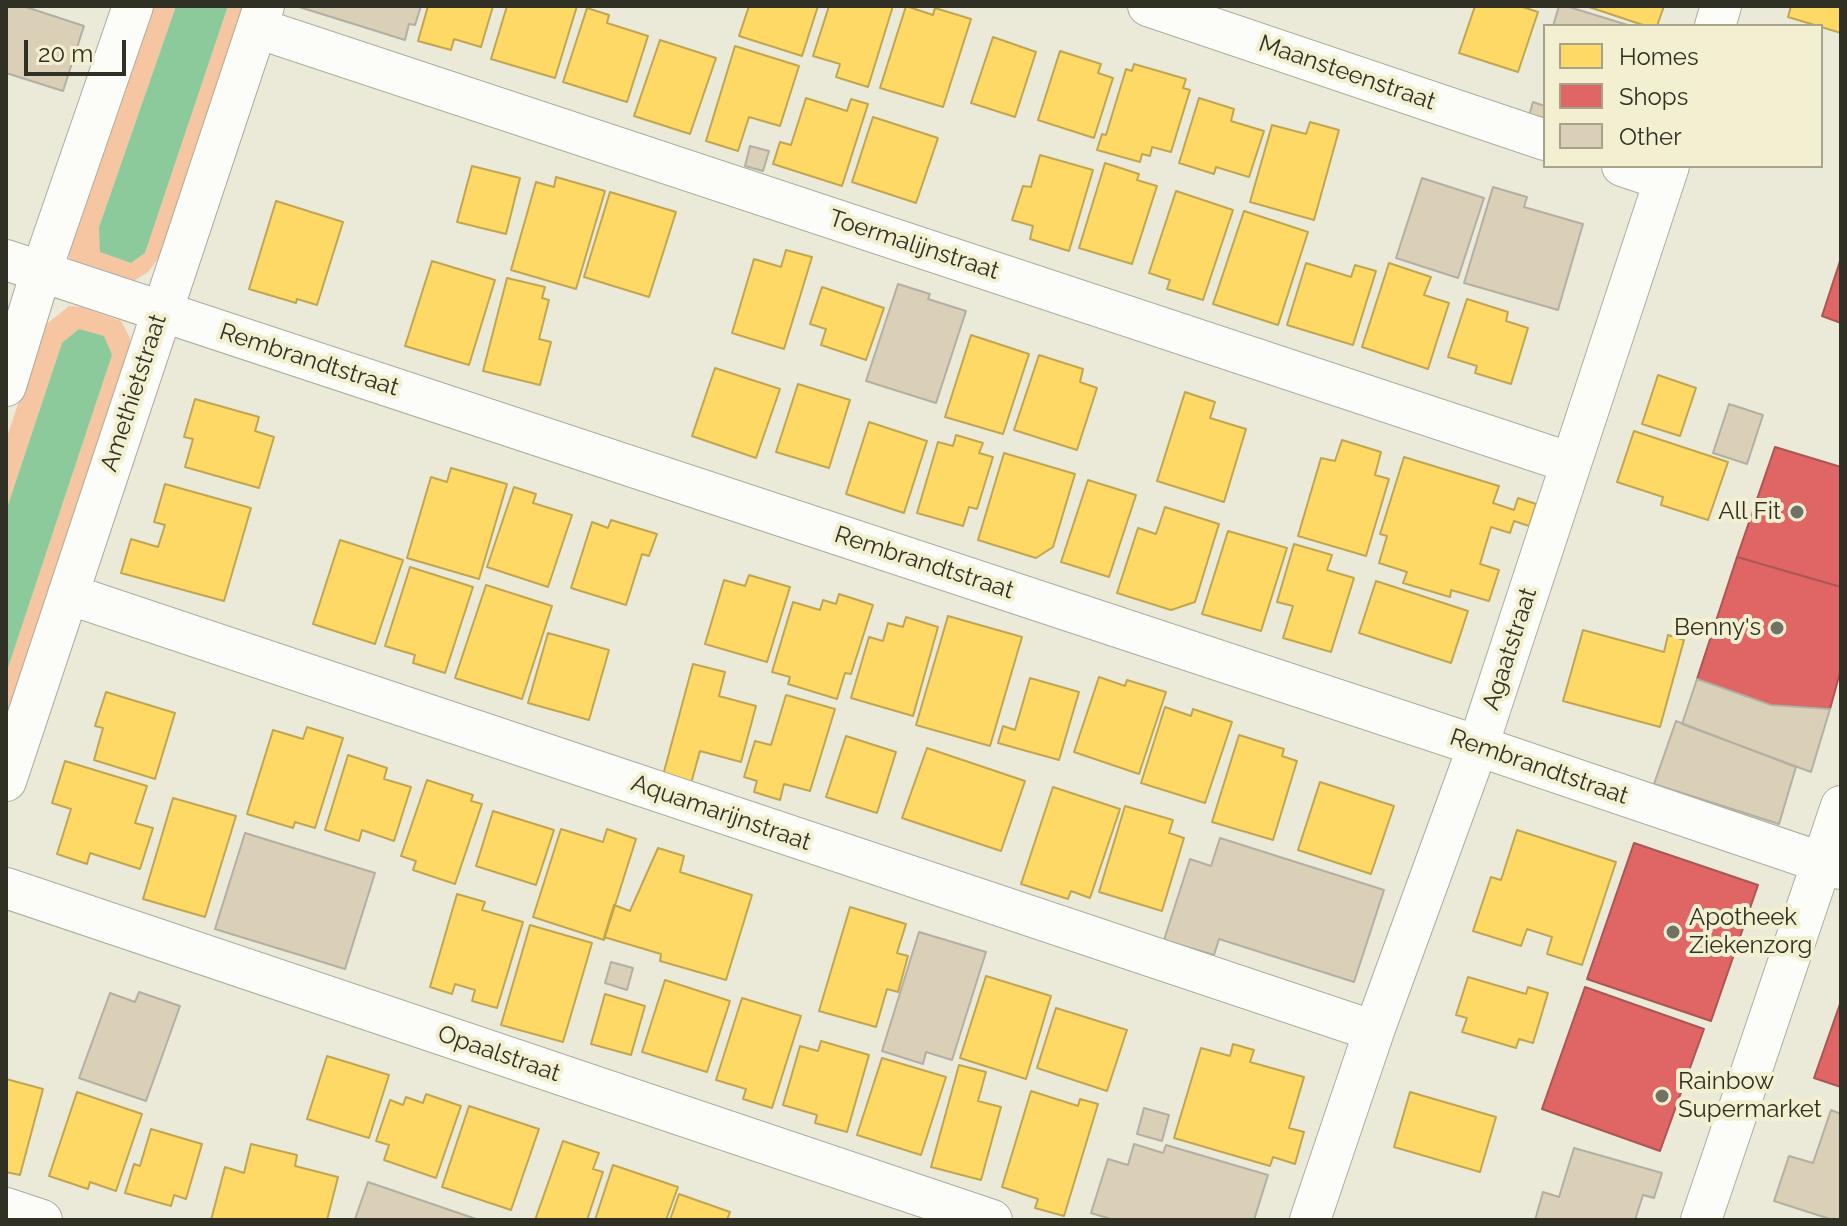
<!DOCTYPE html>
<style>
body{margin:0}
#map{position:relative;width:1847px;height:1226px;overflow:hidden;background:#ebead9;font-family:Raleway,sans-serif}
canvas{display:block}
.frame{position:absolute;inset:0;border:8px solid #313024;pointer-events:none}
.legend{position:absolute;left:1543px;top:24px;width:280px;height:144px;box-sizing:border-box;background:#f3f0d1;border:2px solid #a5a38c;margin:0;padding:10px 14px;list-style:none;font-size:24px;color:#313024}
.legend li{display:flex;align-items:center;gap:16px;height:40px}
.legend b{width:40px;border:2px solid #a5a38c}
.scale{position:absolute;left:24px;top:40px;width:102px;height:36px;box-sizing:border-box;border:4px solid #313024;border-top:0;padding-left:10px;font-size:24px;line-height:28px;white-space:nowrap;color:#313024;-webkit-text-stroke:6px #f3f0d1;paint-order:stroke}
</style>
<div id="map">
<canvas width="1847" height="1226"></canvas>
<div class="frame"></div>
<ul class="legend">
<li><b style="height:22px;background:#ffd966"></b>Homes</li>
<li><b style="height:22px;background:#e06666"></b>Shops</li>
<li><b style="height:22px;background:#dacfb7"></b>Other</li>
</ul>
<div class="scale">20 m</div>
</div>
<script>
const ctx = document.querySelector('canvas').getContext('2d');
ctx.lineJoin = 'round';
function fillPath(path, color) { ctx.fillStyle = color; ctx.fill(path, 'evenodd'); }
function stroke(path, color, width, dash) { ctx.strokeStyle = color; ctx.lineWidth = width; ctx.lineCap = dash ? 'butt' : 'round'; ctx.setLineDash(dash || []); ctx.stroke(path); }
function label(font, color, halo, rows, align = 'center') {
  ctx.font = font + ' Raleway,sans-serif'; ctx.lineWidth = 8; ctx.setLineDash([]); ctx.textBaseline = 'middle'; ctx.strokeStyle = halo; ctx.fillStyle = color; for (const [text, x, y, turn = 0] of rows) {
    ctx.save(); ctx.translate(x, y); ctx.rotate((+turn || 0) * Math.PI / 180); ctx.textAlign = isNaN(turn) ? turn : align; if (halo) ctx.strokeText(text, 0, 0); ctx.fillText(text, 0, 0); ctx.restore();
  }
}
const green = new Path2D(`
 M149,6H176L99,227L131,263L145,253L228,6H248L161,255L148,272L127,285L76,268L69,257L68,243Z
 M69,306L81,307L121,321L130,338L129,358L6,733V674L112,355L62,343L6,511V440L44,326Z`);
const water = new Path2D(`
 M176,6H228L145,253L131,263L100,252L99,227Z
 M79,329L104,336L112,355L6,674V511L62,343Z`);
const homes = new Path2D(`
 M428,6H493L481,47L454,39L451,50L418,41Z
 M507,6H577L555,78L491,59Z
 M749,6H818L802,56L739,36Z
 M829,6H893L868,87L836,77L840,64L813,56Z
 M906,6L933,15L935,8L971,19L943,107L880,88Z
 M1475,6H1520L1538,12L1518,72L1459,53Z
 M1586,6H1664L1657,26H1646Z
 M1791,6H1841V33L1788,17Z
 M587,8L609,15L607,23L648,36L627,102L563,82Z
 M993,37L1036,52L1015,117L971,103Z
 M660,40L716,58L690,134L634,116Z
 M735,46L799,66L780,126L749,117L738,151L706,141Z
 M1060,51L1101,64L1098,73L1113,78L1094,138L1038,120Z
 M1134,64L1186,79L1183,88L1190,90L1171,152L1152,147L1150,156L1142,154L1140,162L1097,150L1102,134L1106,135L1126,69L1132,71Z
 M806,98L847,111L851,99L868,104L842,186L773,164L780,142L791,145Z
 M1199,98L1234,109L1231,121L1264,131L1249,177L1216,167L1214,174L1179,163Z
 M873,117L938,138L916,203L852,182Z
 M1310,122L1339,130L1314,220L1250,202L1272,125L1306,134Z
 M1040,155L1093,170L1069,251L1030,239L1033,226L1012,220L1023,186L1031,187Z
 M1105,163L1139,174L1137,180L1157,186L1132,264L1079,248Z
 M472,166L520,178L506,234L457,222Z
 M556,177L605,191L576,289L511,270L536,182L554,187Z
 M1176,191L1233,210L1203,300L1167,289L1170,280L1149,273Z
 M610,192L676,212L649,297L584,277Z
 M276,201L343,222L317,305L297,299L296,303L249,289Z
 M1244,211L1308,232L1278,325L1213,304Z
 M786,250L812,257L784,349L732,333L754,259L781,267Z
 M432,261L495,280L469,365L405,346Z
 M1306,263L1351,277L1355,265L1376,271L1353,345L1287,325Z
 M1389,263L1431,277L1424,295L1449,303L1428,369L1362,347Z
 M507,278L545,287L542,298L549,300L539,339L551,342L540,385L483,371Z
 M822,287L884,308L866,360L821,345L826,329L810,324Z
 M1467,299L1508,312L1506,321L1528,328L1511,384L1475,373L1477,366L1448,357Z
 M971,335L1029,354L1003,434L945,417Z
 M1039,355L1083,369L1080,382L1097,388L1077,450L1014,430Z
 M715,368L780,389L756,458L692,436Z
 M1658,375L1696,388L1680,436L1642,424Z
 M798,384L850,400L829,468L776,452Z
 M1185,392L1215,402L1210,418L1246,429L1224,502L1157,481Z
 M195,399L259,417L255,431L274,437L259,488L185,467L193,439L184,437Z
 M869,422L927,441L904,513L846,494Z
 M1634,431L1728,462L1708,520L1661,505L1663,497L1617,482Z
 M956,435L983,443L979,453L993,457L977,509L969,507L963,526L917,513L938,442L953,446Z
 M1342,440L1381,452L1375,475L1389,479L1366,556L1298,536L1321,458L1335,461Z
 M1004,453L1075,474L1053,547L1036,558L978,540Z
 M1404,457L1499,486L1493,503L1514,510L1518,498L1536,504L1529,526L1514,521L1510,533L1491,527L1480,564L1499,570L1489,601L1451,590L1450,597L1403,583L1407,572L1379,563L1387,536L1380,534Z
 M451,468L507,484L479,579L407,558L431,477L447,482Z
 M1088,480L1136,495L1109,577L1061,562Z
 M165,484L251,508L224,601L121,573L131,539L158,547L165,525L154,522Z
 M514,487L536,494L533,503L572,515L548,587L487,567Z
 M1165,507L1219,524L1195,602L1171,610L1117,593L1138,528L1156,534Z
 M611,520L657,534L649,556L642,554L626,605L571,588L592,522L608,528Z
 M1228,531L1287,548L1261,631L1202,614Z
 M340,540L403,560L375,644L313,624Z
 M1294,544L1332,555L1327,570L1354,578L1331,652L1283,638L1293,606L1277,602Z
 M410,567L473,587L445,673L413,663L415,655L385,646Z
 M749,575L790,587L767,662L705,644L724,580L745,586Z
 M1376,581L1468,611L1451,663L1359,633Z
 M486,585L552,606L522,699L455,678Z
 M839,594L873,605L851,674L845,673L837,699L788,684L790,677L772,672L793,602L820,610L823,600L836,604Z
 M948,616L1022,637L990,746L916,725Z
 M906,617L938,627L913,716L851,698L869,637L883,641L888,623L903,627Z
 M1583,630L1664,652L1668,635L1684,640L1660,727L1563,701Z
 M548,633L609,650L589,720L528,703Z
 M693,664L725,672L719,696L756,706L741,762L700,751L690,787L662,779Z
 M1099,677L1125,686L1127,680L1166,692L1139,774L1074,752Z
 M1030,678L1079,692L1059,760L998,743L1003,726L1015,730Z
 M106,692L175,713L155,779L94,760L103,728L95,726Z
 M786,695L835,709L810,791L784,784L780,800L754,792L757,781L744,777L755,741L771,745Z
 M1165,707L1191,716L1193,709L1232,722L1205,803L1141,783Z
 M307,727L343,738L315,828L295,822L293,828L247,814L273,730L303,739Z
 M1239,735L1284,749L1282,756L1297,761L1273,840L1212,822Z
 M846,736L896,752L877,813L826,797Z
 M927,748L1025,781L1001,851L902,818Z
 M348,755L387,768L384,779L411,787L394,841L362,830L359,841L325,830Z
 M65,761L147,786L135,823L153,828L140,869L90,853L87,864L57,854L71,809L52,803Z
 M427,780L473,795L471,801L482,804L455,884L413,870L416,861L401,856Z
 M1320,782L1394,806L1371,874L1298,850Z
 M1053,787L1120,809L1090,898L1071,891L1068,899L1021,884Z
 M173,798L236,816L205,917L143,899Z
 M1125,806L1173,820L1169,833L1184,838L1162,911L1099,892Z
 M493,811L554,830L536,885L476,866Z
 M561,829L603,842L607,829L636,839L604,940L533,917Z
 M1517,830L1616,862L1582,965L1547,954L1552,937L1527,929L1521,946L1473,931L1491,877L1501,880Z
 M658,848L684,856L680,872L752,895L726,980L660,961L661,954L604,937L614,905L630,911Z
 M457,894L485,902L482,910L523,922L497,1008L472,1001L475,990L455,984L452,994L430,987Z
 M850,907L906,924L897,953L908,956L898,992L887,989L876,1027L819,1011Z
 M530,925L592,943L563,1042L501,1025Z
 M986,976L1051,996L1026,1079L960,1058Z
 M1468,977L1526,994L1528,987L1548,993L1533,1043L1519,1039L1516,1048L1462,1032L1467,1018L1456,1015Z
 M665,980L730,1001L707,1072L642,1052Z
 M605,994L645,1006L631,1055L591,1044Z
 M742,998L801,1016L772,1108L743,1099L746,1089L716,1080Z
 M1056,1008L1127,1030L1107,1091L1037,1068Z
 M821,1041L869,1055L847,1132L815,1123L817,1115L783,1105L800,1046L818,1051Z
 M1233,1044L1254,1050L1250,1062L1304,1077L1289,1128L1304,1132L1295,1164L1273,1157L1270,1166L1174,1138L1201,1048L1230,1056Z
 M327,1056L389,1075L369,1138L307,1119Z
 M882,1058L946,1077L921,1155L857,1135Z
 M959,1065L986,1072L978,1101L1001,1107L981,1180L931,1167Z
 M6,1079L43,1089L20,1175L6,1172Z
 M1031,1091L1078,1106L1080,1099L1098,1104L1064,1216L1035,1208L1038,1199L1002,1187Z
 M77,1092L142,1114L116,1191L90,1182L88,1189L49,1176Z
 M1410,1092L1496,1117L1480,1172L1394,1147Z
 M426,1094L461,1106L436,1178L384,1160L389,1145L376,1141L390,1100L403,1105L406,1097L423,1103Z
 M469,1106L539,1129L511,1210L442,1187Z
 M151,1129L202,1144L186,1199L174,1195L171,1206L125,1193L134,1164L140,1166Z
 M563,1141L599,1153L593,1169L603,1172L587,1220H535Z
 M251,1144L297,1155L295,1166L338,1177L327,1220H211L225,1167L244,1173Z
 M613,1165L678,1187L666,1220H595Z
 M679,1194L730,1212L727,1220H670Z`);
const shops = new Path2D(`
 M1841,258V323L1822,316Z
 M1775,447L1841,467V587L1737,557Z
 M1737,557L1841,587V669L1830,709L1771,705L1697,679Z
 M1634,843L1758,885L1711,1021L1587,979Z
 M1585,987L1704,1029L1660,1151L1542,1109Z
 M1841,1001V1087L1814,1078Z`);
const building = new Path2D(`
 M6,6H23L84,26L63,91L6,73Z
 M296,6H421L415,25L409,24L405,40Z
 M1559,6H1566L1631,26H1553Z
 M1533,102L1545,106V128L1527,123Z
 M750,146L769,151L763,171L745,166Z
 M1422,178L1484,198L1458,278L1396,258Z
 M1493,187L1527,197L1524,207L1583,224L1558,310L1464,283Z
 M898,284L930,294L928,299L966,311L936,403L866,381Z
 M1729,404L1763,415L1747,464L1713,453Z
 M1697,679L1771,705L1830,709L1811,772L1682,724Z
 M1676,721L1796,767L1779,824L1654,784Z
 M245,833L375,873L345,969L215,929Z
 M1220,838L1384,890L1354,982L1219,939L1214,955L1164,940L1190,859L1211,866Z
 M919,932L986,952L952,1060L926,1052L923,1064L882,1051Z
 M611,962L633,968L627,990L605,983Z
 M139,992L180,1006L146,1101L79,1078L110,993L135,1002Z
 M1144,1108L1169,1115L1162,1141L1137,1134Z
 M1831,1110L1841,1114V1220H1833L1774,1201L1789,1156L1813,1163Z
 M1134,1144L1163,1153L1166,1145L1268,1175L1254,1220H1114L1091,1213L1108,1159L1128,1165Z
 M1574,1148L1662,1173L1654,1198L1643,1195L1635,1220H1535L1543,1192L1559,1197Z
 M368,1182L479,1220L355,1219Z`);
const minor = new Path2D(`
 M1148,6L1545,140
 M1715,26L1721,6
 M257,28L1571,463
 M1622,166L1664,180
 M6,260L1478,746L1841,869
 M6,386L41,272L133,6
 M68,594L1374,1031
 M6,781L264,6
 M6,888L992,1220
 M6,1208L42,1220
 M1310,1220L1374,1031L1478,746L1669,166
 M1701,1220L1841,806`);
const markers = [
 [1797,512,8,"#727163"],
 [1777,628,8,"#727163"],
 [1673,932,8,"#727163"],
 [1662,1096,8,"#727163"]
];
const streetNames = [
 ["Maansteenstraat",1347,73,19],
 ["Toermalijnstraat",914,245,18],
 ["Rembrandtstraat",309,360,18],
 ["Amethietstraat",134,393,-72],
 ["Rembrandtstraat",924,563,18],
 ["Agaatstraat",1510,649,-72],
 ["Rembrandtstraat",1539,767,19],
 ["Aquamarijnstraat",721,813,19],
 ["Opaalstraat",499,1054,19]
];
const poiNames = [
 ["All Fit",1781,512],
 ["Benny's",1761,628],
 ["Apotheek",1689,918,"left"],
 ["Ziekenzorg",1689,946,"left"],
 ["Rainbow",1678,1082,"left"],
 ["Supermarket",1678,1110,"left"]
];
fillPath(green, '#f5c6a1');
fillPath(water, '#8dca9b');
fillPath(homes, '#ffd966');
stroke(homes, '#c1a652', 2);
fillPath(shops, '#e06666');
stroke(shops, '#ac5652', 2);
fillPath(building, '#dacfb7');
stroke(building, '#b3afa3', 2);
stroke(minor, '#adaca0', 42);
stroke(minor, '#fcfcf9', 40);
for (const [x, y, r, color] of markers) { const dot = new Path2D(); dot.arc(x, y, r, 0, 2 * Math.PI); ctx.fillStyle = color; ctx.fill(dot); stroke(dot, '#f3f0d1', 3); }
label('24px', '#313024', '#f3f0d1', streetNames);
label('24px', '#313024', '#f3f0d1', poiNames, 'right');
</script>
